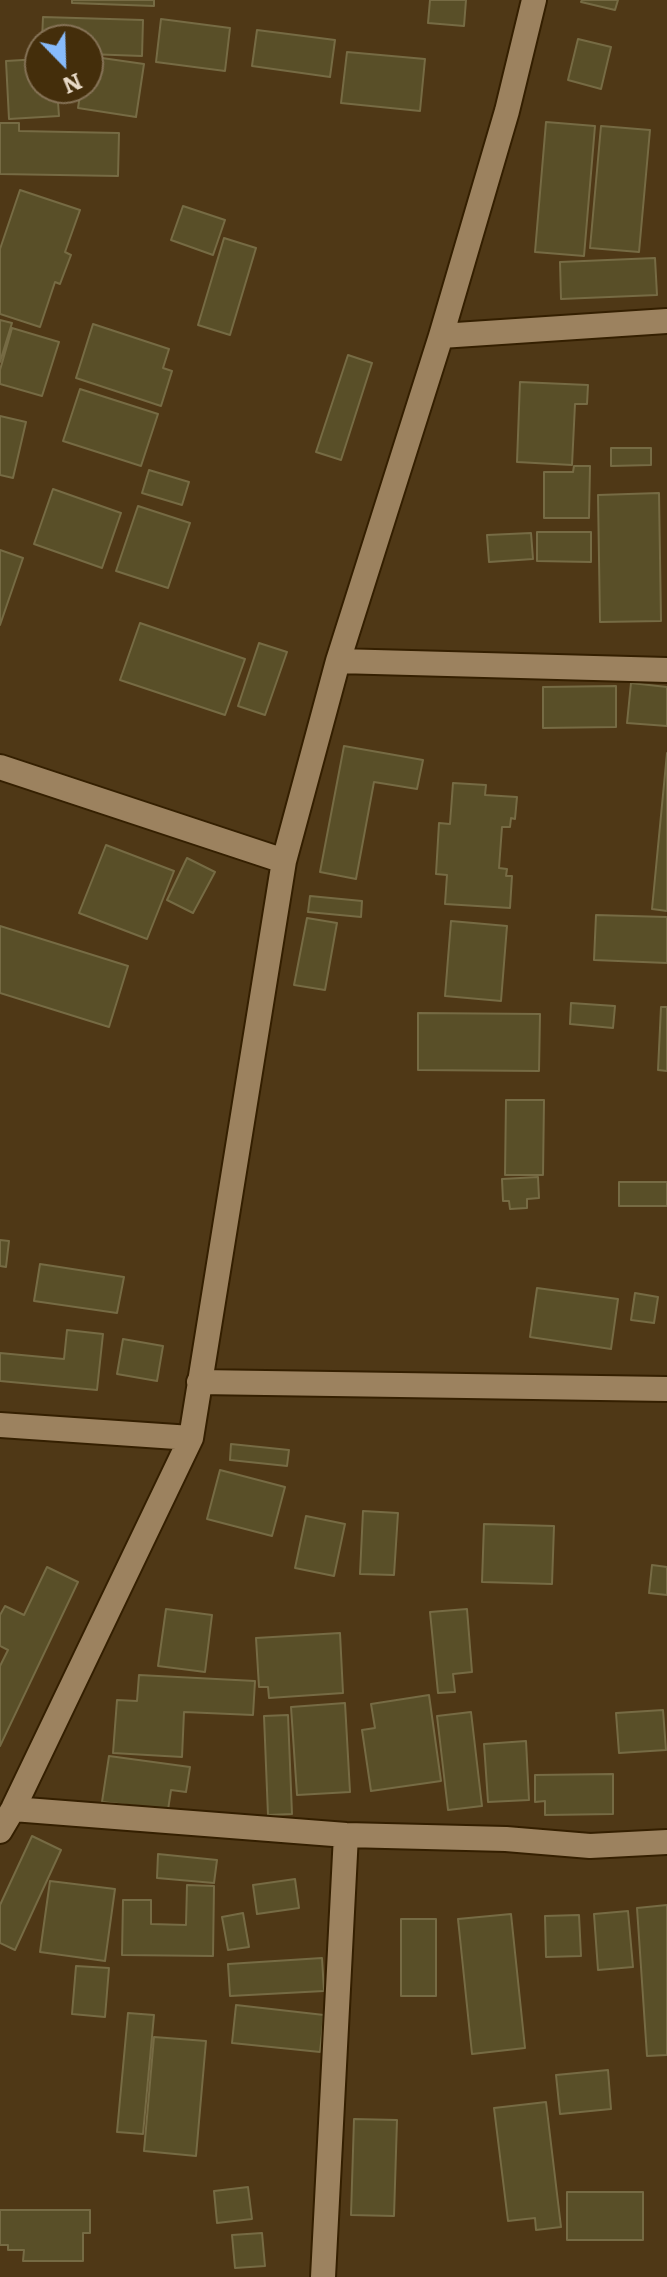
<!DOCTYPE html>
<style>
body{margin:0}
#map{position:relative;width:667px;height:2277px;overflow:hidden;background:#4f3816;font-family:Literata,serif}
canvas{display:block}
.north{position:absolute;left:24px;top:24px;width:80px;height:80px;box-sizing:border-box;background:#442e0b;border:2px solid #857256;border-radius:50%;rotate:157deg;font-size:22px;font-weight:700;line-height:32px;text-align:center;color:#e7d9c6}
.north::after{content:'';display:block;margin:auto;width:28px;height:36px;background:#87bbfb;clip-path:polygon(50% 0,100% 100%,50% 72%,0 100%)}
</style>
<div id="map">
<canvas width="667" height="2277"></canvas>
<div class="north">N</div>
</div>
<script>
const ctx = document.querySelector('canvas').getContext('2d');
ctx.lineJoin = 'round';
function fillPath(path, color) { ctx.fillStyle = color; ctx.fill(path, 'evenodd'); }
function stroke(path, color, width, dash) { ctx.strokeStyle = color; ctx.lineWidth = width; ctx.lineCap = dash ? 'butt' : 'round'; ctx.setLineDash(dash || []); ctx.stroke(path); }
const building = new Path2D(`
 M72,0H154V6L72,3Z
 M430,0H466L464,26L428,23Z
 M582,0H618L615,10L581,2Z
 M43,17L143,20L142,56L88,54V40H42Z
 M161,19L230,28L225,71L156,62Z
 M257,30L335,40L330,77L252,66Z
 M578,39L611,47L601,89L568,80Z
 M347,52L425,59L420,111L341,103Z
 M88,56L144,64L136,117L78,108L81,88H88Z
 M40,59V88H57L59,116L9,119L6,61Z
 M546,122L595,126L584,256L535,252Z
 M0,123H19V131L119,133L118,176L0,174Z
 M601,126L650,130L639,252L590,248Z
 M20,190L80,210L65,252L71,255L60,284L55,282L40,327L0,314V249Z
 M183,206L225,220L213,255L171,240Z
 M224,238L256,248L230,335L198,325Z
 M655,258L657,295L561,299L560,262Z
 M0,320L12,323L0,362Z
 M93,324L169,349L163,368L172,371L161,406L76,378Z
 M12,328L59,342L42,396L0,384V370Z
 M348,355L372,363L341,460L316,452Z
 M520,382L588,385L587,404H575L572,465L517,462Z
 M80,389L158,414L141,466L63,441Z
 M0,416L26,422L13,478L0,475Z
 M611,448H651V465L611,466Z
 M574,466H590L589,518H544V472H573Z
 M149,470L189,482L182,505L142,493Z
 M53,489L121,513L102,568L34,544Z
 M659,493L661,621L600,622L598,495Z
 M138,506L190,523L168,588L116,571Z
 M537,532H591V562L537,561Z
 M531,533L533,559L489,562L487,535Z
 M0,550L23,558L0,625Z
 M140,623L245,659L225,715L120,680Z
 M259,643L287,652L265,715L238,706Z
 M631,683L667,687V726L627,723Z
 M616,686V727L543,728V687Z
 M344,746L423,760L417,789L374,782L356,879L320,872Z
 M667,753V911L652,909Z
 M453,783L486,785L485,795L517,797L515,819L511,818L510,827H502L499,868L507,869L506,876H512L510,908L445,904L447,875L436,874L439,823L450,824Z
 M106,845L174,871L147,939L79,913Z
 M187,858L215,872L193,913L167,900Z
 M310,896L362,901L361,917L308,912Z
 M596,915L667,917V963L594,960Z
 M307,918L337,923L325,990L294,985Z
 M451,921L507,926L501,1001L445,996Z
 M0,926L128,966L109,1027L0,993Z
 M571,1003L615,1006L613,1028L570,1024Z
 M661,1007H667V1071L658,1070Z
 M418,1013L540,1014L539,1071L418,1070Z
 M506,1100H544L543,1175H505Z
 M538,1177L539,1198L527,1199V1208L510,1209L509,1201H503L502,1179Z
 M619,1182H667V1206H619Z
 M0,1240L9,1241L6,1267L0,1266Z
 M40,1264L124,1277L117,1313L34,1301Z
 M537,1288L618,1299L611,1349L530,1337Z
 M635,1293L658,1297L654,1323L631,1320Z
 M67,1330L103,1334L97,1390L0,1381V1353L64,1359Z
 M123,1339L163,1346L157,1381L117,1374Z
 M231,1444L289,1450L287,1466L230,1460Z
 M220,1470L285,1487L272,1536L207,1519Z
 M363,1511L398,1513L394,1575L360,1574Z
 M306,1516L345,1524L334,1576L295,1568Z
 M484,1524L554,1526L552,1584L482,1582Z
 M652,1565L667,1567V1595L649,1593Z
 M47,1567L78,1582L0,1746V1666L8,1650L0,1646V1615L5,1606L24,1615Z
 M166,1609L212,1615L205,1672L158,1666Z
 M467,1609L472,1672L453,1674L455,1692L438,1693L430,1612Z
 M340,1633L343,1693L269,1698L268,1687H259L256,1638Z
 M139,1675L255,1681L253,1715L184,1712L182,1757L113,1753L117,1700L137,1701Z
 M429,1695L441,1781L371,1791L362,1730L375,1728L371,1704Z
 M345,1703L350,1792L297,1795L291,1707Z
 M663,1710L666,1750L619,1753L616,1713Z
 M471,1712L482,1806L448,1810L437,1716Z
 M288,1715L292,1814L268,1815L264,1716Z
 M526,1741L529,1800L488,1802L484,1744Z
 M109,1756L190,1767L186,1792L171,1790L168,1810L102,1802Z
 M613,1774V1814L545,1815V1801L535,1802V1775Z
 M32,1836L61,1850L15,1950L0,1943V1905Z
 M158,1854L217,1860L214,1883L157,1878Z
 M295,1879L299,1908L257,1914L253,1885Z
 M50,1881L115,1889L105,1961L40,1952Z
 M187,1885L214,1886L213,1956L122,1955L123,1900H151V1924L186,1925Z
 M667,1905V2055L647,2056L637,1908Z
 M628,1911L633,1967L598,1970L594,1914Z
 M243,1913L249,1947L228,1950L222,1917Z
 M511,1914L525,2048L472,2054L458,1919Z
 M579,1915L581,1956L546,1957L545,1916Z
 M401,1919H436V1996H401Z
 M322,1958L324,1991L230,1996L228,1964Z
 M76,1966L109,1968L105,2017L72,2014Z
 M236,2005L324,2015L320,2052L232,2043Z
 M128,2013L154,2015L143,2134L117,2132Z
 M154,2037L206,2041L196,2156L144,2151Z
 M608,2070L611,2109L560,2114L556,2075Z
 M546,2102L561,2227L536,2230L535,2218L508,2221L494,2108Z
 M354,2119L397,2120L394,2216L351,2215Z
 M248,2187L252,2219L217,2223L214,2191Z
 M567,2192H643V2240H567Z
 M0,2210H90V2233H83V2261H23L24,2250H8V2245H0Z
 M262,2233L265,2266L235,2268L232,2235Z`);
const minor = new Path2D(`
 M441,336L667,321
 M338,661L667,670
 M0,767L284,861
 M199,1382L667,1389
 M0,1425L191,1438
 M13,1809L346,1835L506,1839L590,1846L667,1842
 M0,1831L13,1809L191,1438L284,861L338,661L441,336L507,111L534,0
 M323,2277L346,1835`);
fillPath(building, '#594f28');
stroke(building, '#766b44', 2);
stroke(minor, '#341f00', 28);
stroke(minor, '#9c825f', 24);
</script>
